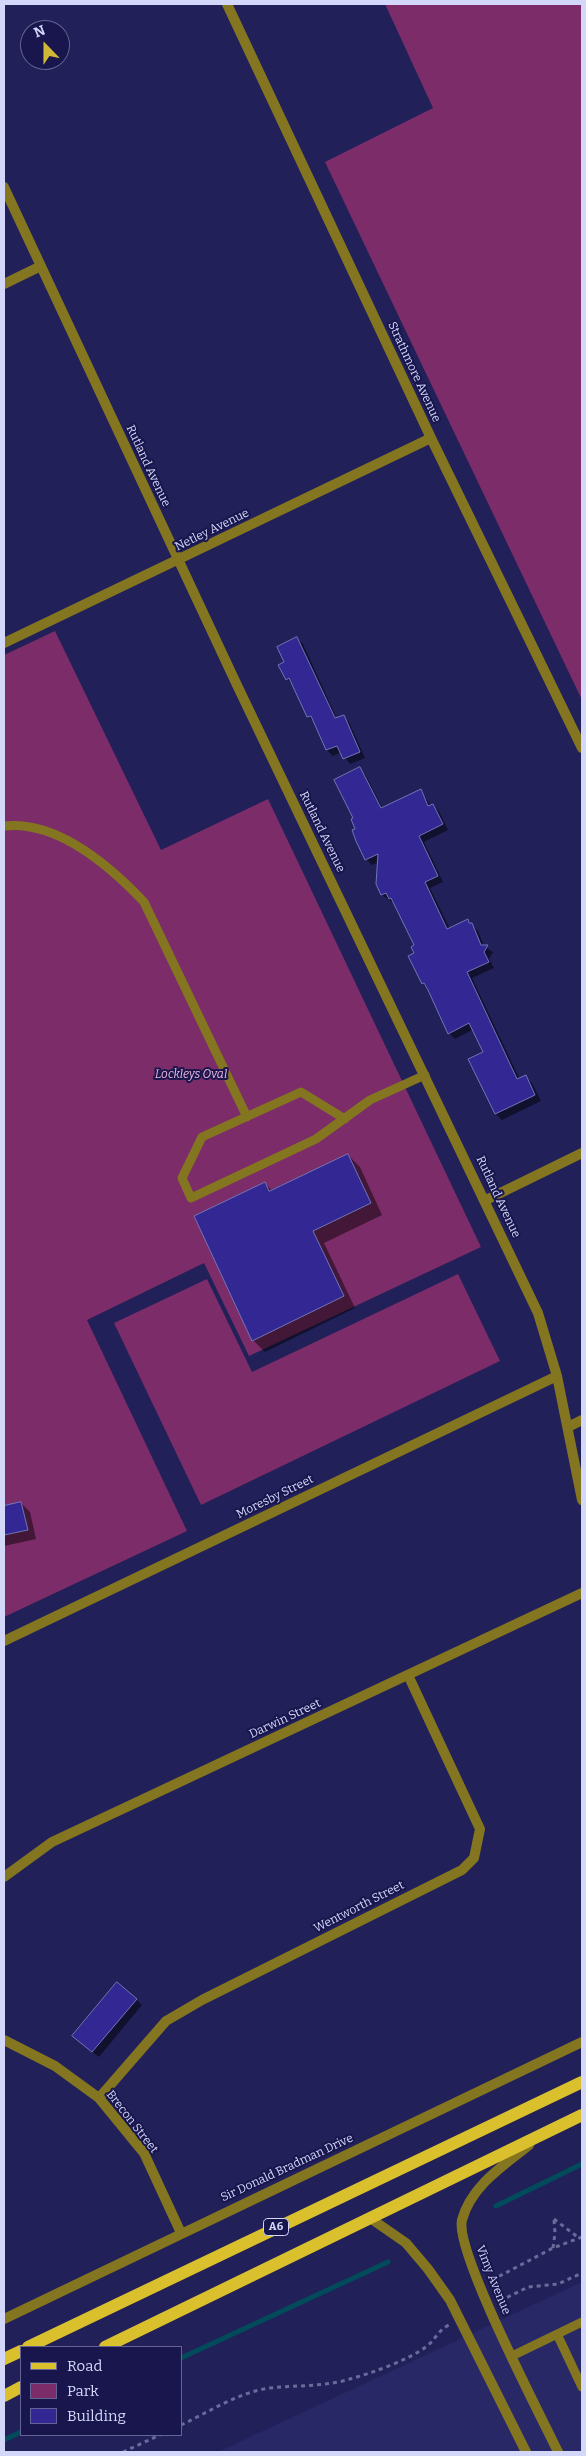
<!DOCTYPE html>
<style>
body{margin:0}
#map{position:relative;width:586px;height:2456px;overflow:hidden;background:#212058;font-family:Bitter,serif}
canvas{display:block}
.frame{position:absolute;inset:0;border:5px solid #d3d8fb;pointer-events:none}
.legend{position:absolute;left:20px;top:2346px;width:162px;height:90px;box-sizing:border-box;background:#19164d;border:1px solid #636493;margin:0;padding:6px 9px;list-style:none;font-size:15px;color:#d3d8fb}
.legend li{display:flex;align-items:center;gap:10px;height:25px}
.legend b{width:25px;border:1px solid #636493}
.north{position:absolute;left:20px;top:20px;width:50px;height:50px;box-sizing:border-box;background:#19164d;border:1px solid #636493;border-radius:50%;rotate:338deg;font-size:14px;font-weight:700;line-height:20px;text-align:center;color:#d3d8fb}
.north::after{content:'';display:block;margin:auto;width:18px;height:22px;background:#cfb837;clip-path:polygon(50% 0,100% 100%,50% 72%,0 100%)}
</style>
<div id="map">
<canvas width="586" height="2456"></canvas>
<div class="frame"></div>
<ul class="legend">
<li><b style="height:6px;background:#dac02c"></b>Road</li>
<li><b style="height:14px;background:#7c2c68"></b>Park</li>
<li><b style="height:14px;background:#332794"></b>Building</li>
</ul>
<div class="north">N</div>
</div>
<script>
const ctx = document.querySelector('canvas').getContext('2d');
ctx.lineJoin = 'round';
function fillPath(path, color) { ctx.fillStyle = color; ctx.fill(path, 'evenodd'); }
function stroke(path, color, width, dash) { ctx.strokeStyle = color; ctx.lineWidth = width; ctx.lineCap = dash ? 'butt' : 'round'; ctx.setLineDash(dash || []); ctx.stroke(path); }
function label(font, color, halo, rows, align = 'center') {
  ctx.font = font + ' Bitter,serif'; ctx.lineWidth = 4; ctx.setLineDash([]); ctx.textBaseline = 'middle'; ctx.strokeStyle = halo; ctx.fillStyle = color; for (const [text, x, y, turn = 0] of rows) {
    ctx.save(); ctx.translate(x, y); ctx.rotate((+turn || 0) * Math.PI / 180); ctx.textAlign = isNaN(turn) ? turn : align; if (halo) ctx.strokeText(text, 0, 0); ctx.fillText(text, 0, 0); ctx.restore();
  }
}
const built = new Path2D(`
 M582,2282V2452H218Z`);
const green = new Path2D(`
 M385,4H582V700L325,162L433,108Z
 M55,631L161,850L268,799L481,1247L249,1356L204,1263L87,1320L187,1531L4,1617V655Z
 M458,1274L500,1361L201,1505L114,1323L207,1279L252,1372Z`);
const shadow = new Path2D(`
 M297,638L303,644L337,719L343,716L349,722L365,758L350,764L341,752L333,756L327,750L315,722L308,716L293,685L287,679L286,662Z
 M359,769L365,774L383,809L421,791L431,806L433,805L439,811L448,830L424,842L443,882L430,888L450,929L467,920L478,931L484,946L493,952L489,959L494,968L472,978L520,1080L526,1077L532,1083L541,1101L502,1120L496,1114L470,1059L485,1052L474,1029L455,1039L449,1033L429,990L423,984L409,957L416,953V946L396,905L382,895L379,862L372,865L366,859L355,818Z
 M348,1155L360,1167L382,1215L324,1243L355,1308L265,1352L253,1340L265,1183L272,1191Z
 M21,1503L30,1512L36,1539L4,1546V1507Z
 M136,1999L142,2005L99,2057L80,2042Z`);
const stream = new Path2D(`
 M496,2206L582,2164
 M181,2358L388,2262
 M4,2440L21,2432`);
const building = new Path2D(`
 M297,637L335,718L344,715L360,752L343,759L337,746L326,750L311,716L307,717L289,678L286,680L278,665L284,662L277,647Z
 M360,767L381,808L421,789L428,806L433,804L443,824L419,836L438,876L425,882L447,929L468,919L469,923H472L481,945H488L484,952L489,962L467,972L517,1079L526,1075L535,1095L495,1114L468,1059L483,1052L469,1023L448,1034L428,990L424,983L422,984L408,956L414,953L411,947L414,945L391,898L389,899L386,893L381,895L376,884L378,854L365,860L356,841L352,830L355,829L351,819L353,818L334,780Z
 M348,1154L371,1203L313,1231L344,1296L252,1341L194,1216L265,1182L269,1191Z
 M21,1502L28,1530L4,1535V1506Z
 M117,1982L137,1999L92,2052L72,2036Z`);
const path = new Path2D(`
 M554,2219L579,2238
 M553,2248L555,2233L554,2220
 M492,2280L553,2248L582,2237
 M500,2301L528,2287L558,2284L582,2273
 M181,2425C209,2412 239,2392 270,2388C296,2385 324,2387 350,2379C372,2373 409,2360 427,2346C436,2339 438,2330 449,2325
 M123,2452L160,2435`);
const lane = new Path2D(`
 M4,826C58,820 110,866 144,902L247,1117
 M345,1119L301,1092L202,1137L182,1178L191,1198L316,1139L370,1100L425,1075
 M557,2334L582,2387
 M512,2356L582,2322`);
const street = new Path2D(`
 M227,4L431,438L582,748
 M4,187L236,683L538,1313L557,1376L582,1500
 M4,284L41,266
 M4,643L431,438
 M486,1200L582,1153
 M568,1427L582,1420
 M4,1641L557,1376
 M4,1877L52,1842L582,1593
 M4,2040L55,2066L99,2098L144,2153L181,2233
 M99,2098L166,2021L202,2000L462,1870L474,1858L480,1829L408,1675
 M529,2145C503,2166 471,2186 462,2220C454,2250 541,2416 558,2452
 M370,2218L406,2243L428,2269L450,2300L526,2452
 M4,2319L582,2042`);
const primary = new Path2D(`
 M28,2347L582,2082
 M105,2347L582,2115
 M4,2359L21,2351
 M4,2396L21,2387`);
const shields = [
 [276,2227,25]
];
const shieldNames = [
 ["A6",276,2227]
];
const streetNames = [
 ["Strathmore Avenue",414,372,65],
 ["Rutland Avenue",148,466,65],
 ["Netley Avenue",212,530,-26],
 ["Rutland Avenue",322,832,64],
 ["Rutland Avenue",498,1197,65],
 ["Moresby Street",275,1497,-26],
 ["Darwin Street",285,1719,-25],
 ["Wentworth Street",359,1907,-27],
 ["Brecon Street",132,2122,52],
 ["Sir Donald Bradman Drive",287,2168,-25],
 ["Vimy Avenue",493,2280,68]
];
const parkNames = [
 ["Lockleys Oval",191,1075]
];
fillPath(built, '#282867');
fillPath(green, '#7c2c68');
fillPath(shadow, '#0007');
stroke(stream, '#024b5b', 5);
fillPath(building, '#332794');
stroke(building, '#7076b6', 1);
stroke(path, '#696b9a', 3, [4, 4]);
stroke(lane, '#847520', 9);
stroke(street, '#847520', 10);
stroke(primary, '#dac02c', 12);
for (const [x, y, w] of shields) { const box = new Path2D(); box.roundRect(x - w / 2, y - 8.5, w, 17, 4); ctx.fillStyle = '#19164d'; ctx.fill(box); stroke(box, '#d3d8fb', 1); }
label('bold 11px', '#d3d8fb', null, shieldNames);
label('12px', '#d3d8fb', '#19164d', streetNames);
label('italic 12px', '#efb8dd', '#19164d', parkNames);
</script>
